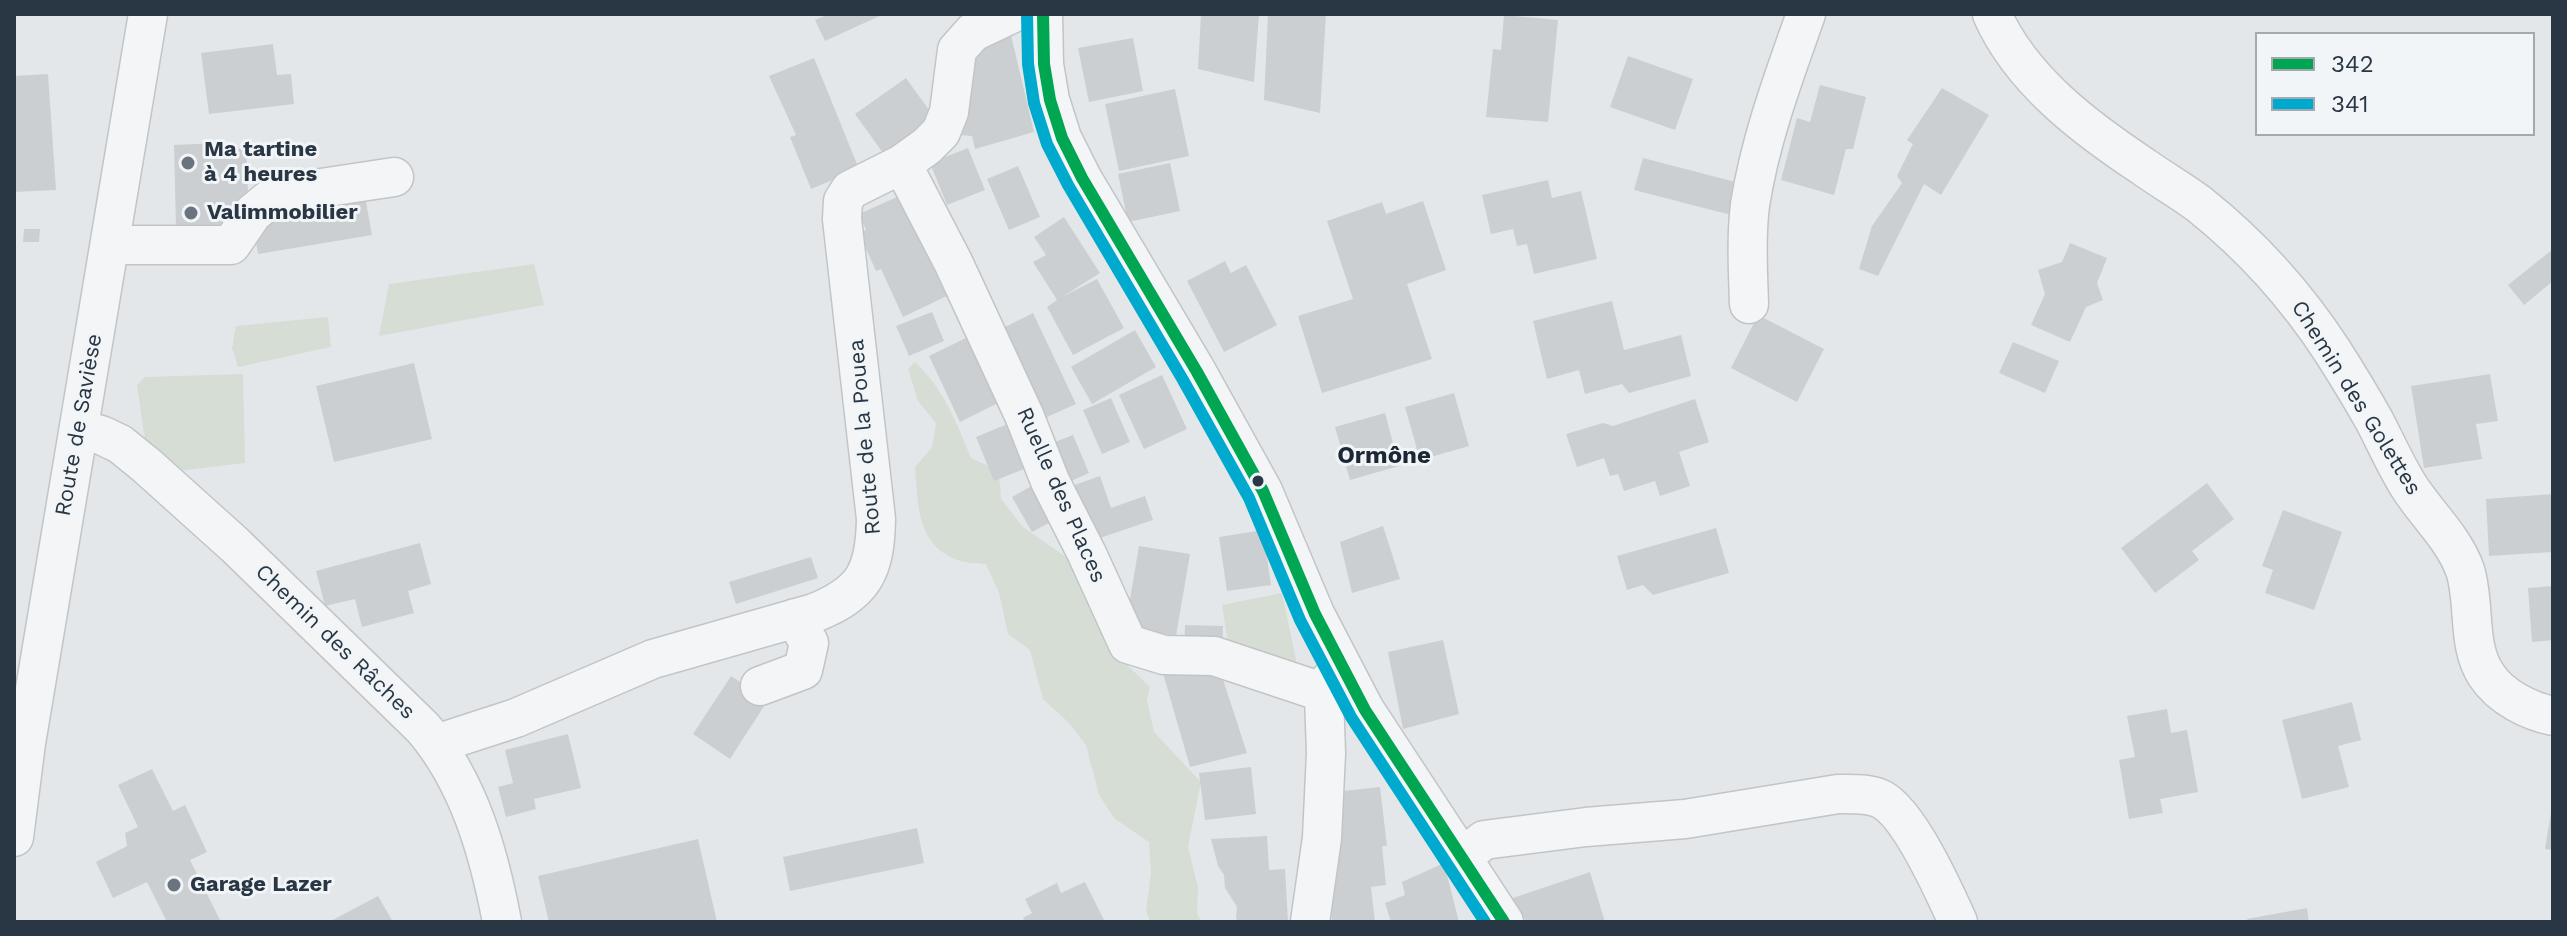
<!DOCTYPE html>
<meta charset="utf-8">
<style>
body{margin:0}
#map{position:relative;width:2567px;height:936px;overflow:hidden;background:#e4e7e9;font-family:"Work Sans",sans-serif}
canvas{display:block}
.frame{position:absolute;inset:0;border:16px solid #293644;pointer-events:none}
.legend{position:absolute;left:2255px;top:32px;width:280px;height:104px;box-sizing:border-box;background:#f2f5f8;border:2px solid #a2a9b0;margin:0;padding:10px 14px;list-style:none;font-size:24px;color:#293644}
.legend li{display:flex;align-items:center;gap:16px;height:40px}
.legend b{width:40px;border:2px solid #a2a9b0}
</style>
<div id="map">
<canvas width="2567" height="936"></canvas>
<div class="frame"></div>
<ul class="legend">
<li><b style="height:10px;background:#00a651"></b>342</li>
<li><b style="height:10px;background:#00a9ce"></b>341</li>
</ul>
</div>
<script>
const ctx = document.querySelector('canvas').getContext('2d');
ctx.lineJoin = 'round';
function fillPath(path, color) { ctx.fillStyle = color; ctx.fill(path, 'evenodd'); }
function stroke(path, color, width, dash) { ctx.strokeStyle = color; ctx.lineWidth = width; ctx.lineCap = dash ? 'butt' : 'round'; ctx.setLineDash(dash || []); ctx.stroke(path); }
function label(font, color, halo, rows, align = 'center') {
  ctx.font = font + ' "Work Sans",sans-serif'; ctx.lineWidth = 6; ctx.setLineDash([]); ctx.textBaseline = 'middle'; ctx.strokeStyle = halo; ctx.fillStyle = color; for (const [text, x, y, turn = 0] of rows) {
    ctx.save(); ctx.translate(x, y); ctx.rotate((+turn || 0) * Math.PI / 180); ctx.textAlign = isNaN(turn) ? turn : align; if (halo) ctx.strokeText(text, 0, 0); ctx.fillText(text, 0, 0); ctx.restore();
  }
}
const green = new Path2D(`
 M534,264L544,305L379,336L389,284Z
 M328,317L331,347L238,367L232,348L236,326Z
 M915,362C944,389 956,422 971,458L999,471L1001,499L1023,527L1073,562L1111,643L1129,667L1150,687L1147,700L1154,732L1201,782L1188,847L1198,888L1197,914L1202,922H1150L1146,911L1151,873L1149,842L1115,819L1099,795L1086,745L1069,723L1043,699L1030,650L1008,634L999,593L986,564C976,563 963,563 955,559C916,543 918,503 915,467L932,447L936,423L918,401L908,369Z
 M243,374L245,463L177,471L145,440L137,385L145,377Z
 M1282,593L1297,664L1229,650L1222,605Z`);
const building = new Path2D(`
 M829,14H884L825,41L815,20Z
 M1201,14H1259L1254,82L1198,69Z
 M1268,14H1326L1320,113L1264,100Z
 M1504,15L1558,20L1548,122L1486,117L1493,49L1501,50Z
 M1010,31L1034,132L975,149L972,136L960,135L964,61Z
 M1133,38L1143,91L1089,102L1078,48Z
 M273,44L277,75L291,74L294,104L209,114L201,53Z
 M1628,56L1693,79L1675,130L1610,107Z
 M814,58L859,169L811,189L790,137L796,135L769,76Z
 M48,74L56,190L14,192V76Z
 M906,78L934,117L883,153L855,114Z
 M1820,85L1866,97L1853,149H1846L1834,195L1781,180L1797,118L1810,122Z
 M1942,88L1989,115L1941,195L1924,184L1878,276L1859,269L1872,226L1902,183L1897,176L1913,144L1907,140Z
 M1175,89L1189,156L1119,171L1105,104Z
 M217,143L218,150L246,148L248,192L221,225L176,229L174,145Z
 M968,148L985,190L947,205L930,163Z
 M1643,158L1743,184L1735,216L1634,190Z
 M1170,163L1180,211L1128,222L1118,174Z
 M1018,166L1040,217L1009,230L987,179Z
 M1548,180L1552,198L1581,191L1597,259L1534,274L1527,244L1517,246L1513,229L1491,234L1482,195Z
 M364,191L372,235L258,254L253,223L277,219L275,205Z
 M908,192L955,292L903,317L881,269L876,271L859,233L866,230L859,214Z
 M1423,201L1446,270L1407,284L1432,359L1322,393L1298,316L1353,299L1327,221L1382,202L1386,214Z
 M1064,217L1100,273L1062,297L1097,279L1124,328L1073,355L1047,307L1057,300L1033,262L1046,255L1034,237Z
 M24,229H40L39,242H23Z
 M2070,243L2107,258L2097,283L2103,300L2086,307L2070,342L2031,325L2045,294L2038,270L2062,262Z
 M2553,249V281L2524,305L2508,285Z
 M1225,261L1231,273L1246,265L1277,325L1224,352L1187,281Z
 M1612,301L1624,350L1681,335L1691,376L1629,393L1622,384L1585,394L1579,370L1547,379L1533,321Z
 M932,312L944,341L909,356L896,326Z
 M1033,313L1076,404L1036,422L995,332Z
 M1758,315L1824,349L1797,402L1731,368Z
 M1135,330L1156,367L1092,404L1071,367Z
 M966,338L998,403L960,422L929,356Z
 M2013,342L2059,361L2045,393L1999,373Z
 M414,363L432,439L334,462L316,386Z
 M2490,374L2498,421L2476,424L2482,459L2424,468L2411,386Z
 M1162,375L1187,429L1144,449L1119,395Z
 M1454,393L1469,446L1420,460L1405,407Z
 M1111,398L1130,442L1102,454L1083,410Z
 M1695,399L1709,442L1679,452L1690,486L1660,496L1655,481L1624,491L1618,474L1610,476L1604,458L1577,467L1566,434L1603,423L1613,426Z
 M1385,413L1399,466L1350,480L1335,427Z
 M1022,418L1039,463L994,481L976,437Z
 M1073,435L1089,473L1060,486L1055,442Z
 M1100,476L1111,508L1145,496L1153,520L1085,543L1066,488Z
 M1044,479L1064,515L1032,532L1012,497Z
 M2207,483L2234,519L2192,551L2199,560L2155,593L2121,548Z
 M2553,494V552L2489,556L2486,499Z
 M2283,510L2342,532L2314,610L2265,593L2273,570L2262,566Z
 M1383,526L1400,579L1352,593L1340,542Z
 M1716,528L1729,573L1653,595L1643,585L1627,590L1617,556Z
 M1263,530L1271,585L1227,591L1219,537Z
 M420,543L431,584L408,591L414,613L362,627L355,599L325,606L316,571Z
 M1139,546L1190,554L1176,636L1125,628Z
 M811,557L818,578L736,604L729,582Z
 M2553,586V640L2532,642L2528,588Z
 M1185,625L1223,626L1222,652L1184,651Z
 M1443,640L1459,714L1403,729L1388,652Z
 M1216,658L1247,753L1190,767L1163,673Z
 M731,676L768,700L730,759L693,734Z
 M2352,702L2361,740L2338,746L2349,787L2302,799L2282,720Z
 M2167,709L2171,733L2187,730L2198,792L2160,799L2163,813L2129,819L2119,760L2135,757L2127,716Z
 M568,734L581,788L534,799L536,809L506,817L498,787L513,783L505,750Z
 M1251,767L1256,814L1205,820L1199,773Z
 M152,769L173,811L185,805L207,852L190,860L221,922H167L147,882L113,898L96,862L127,846L125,833L138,827L118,785Z
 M1380,787L1387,846H1382L1386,885L1371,887L1375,922H1332L1324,854L1334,792Z
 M2551,813H2553V850L2545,849Z
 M917,828L924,863L790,891L783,857Z
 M1267,836L1269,870L1285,869L1288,922H1241L1236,919L1237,907L1225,888L1224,875L1218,866L1211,839Z
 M698,839L717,922H549L538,876Z
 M1444,863L1459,922H1391L1385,903L1405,895L1402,882Z
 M1590,872L1605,922H1527L1510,899Z
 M1085,882L1105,922H1025L1023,918L1032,913L1025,899L1057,883L1061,893Z
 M378,896L393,922H329Z
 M2307,908L2309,922H2248L2247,919Z`);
const minor = new Path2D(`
 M1043,14L1044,64L1050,100L1062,138L1082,178L1197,372L1263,491L1315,614L1365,710L1504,922
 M1992,14C2021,80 2085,128 2144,167C2162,180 2182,191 2199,204C2253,247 2296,295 2333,352C2347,374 2361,397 2374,420C2385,441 2395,464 2408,485C2426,514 2453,537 2465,570C2476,604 2466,646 2487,676C2501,697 2529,711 2553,716
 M902,164L953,262L1024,415L1050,481L1087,554L1128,644L1164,655L1214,656L1325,693
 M110,245H231L253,213L275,195L394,177
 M1749,304C1748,271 1746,238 1750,205C1760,140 1784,76 1806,14
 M79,429L101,435L120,444L146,465L235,545L423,728C469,782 489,853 502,922
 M760,686L803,670L809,643L795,618
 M436,744L516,718L653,659L814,613C864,593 875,572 876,519L842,219L843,201L850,190L902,164L927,146L941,132L949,112L957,50L973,32L1011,14
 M14,837L26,743L148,14
 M1463,857L1484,840L1586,827L1685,819L1838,794C1852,794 1868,793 1881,799C1909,813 1945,893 1958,922
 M1310,922L1322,838L1326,753L1324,696L1329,681L1337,675`);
const bus1 = new Path2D(`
 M1043,14L1044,64L1050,100L1062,138L1082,178L1197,372L1263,491L1315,614L1365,710L1504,922`);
const bus2 = new Path2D(`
 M1027,14L1028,64L1034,103L1047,144L1068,185L1183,380L1249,498L1300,620L1351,717L1485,922`);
const markers = [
 [188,163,8,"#6a747e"],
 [191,213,8,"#6a747e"],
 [1258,481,7,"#293644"],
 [174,885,8,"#6a747e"]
];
const poiNames = [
 ["Ma tartine",204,150],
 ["à 4 heures",204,175],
 ["Valimmobilier",207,213],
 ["Garage Lazer",190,885]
];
const streetNames = [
 ["Chemin des Golettes",2356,398,58],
 ["Route de Savièse",79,425,-80],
 ["Route de la Pouea",865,437,-95],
 ["Ruelle des Places",1061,495,66],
 ["Chemin des Râches",335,642,44]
];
const neighbourhoodNames = [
 ["Ormône",1384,456]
];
fillPath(green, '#d6ddd4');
fillPath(building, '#cccfd1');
stroke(minor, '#c2c5c7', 41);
stroke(minor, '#f3f5f6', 38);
stroke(bus1, '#00a651', 12);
stroke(bus2, '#00a9ce', 12);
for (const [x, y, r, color] of markers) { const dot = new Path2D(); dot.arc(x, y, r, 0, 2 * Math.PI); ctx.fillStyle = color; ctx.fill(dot); stroke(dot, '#f2f5f8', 3); }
label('bold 22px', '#293644', '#f2f5f8', poiNames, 'left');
label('22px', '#293644', '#f2f5f8', streetNames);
label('bold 24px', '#1b2735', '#f2f5f8', neighbourhoodNames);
</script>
